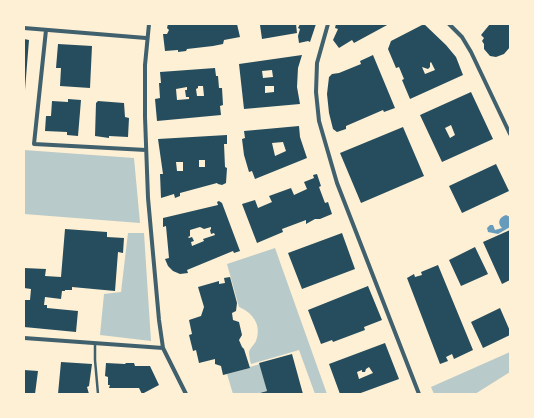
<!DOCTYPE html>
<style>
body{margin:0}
#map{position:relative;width:534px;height:418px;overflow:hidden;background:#fdf0d5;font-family:Manrope,sans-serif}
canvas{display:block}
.frame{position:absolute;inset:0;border:25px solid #fdf0d5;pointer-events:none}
</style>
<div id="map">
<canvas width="534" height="418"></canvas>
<div class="frame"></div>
</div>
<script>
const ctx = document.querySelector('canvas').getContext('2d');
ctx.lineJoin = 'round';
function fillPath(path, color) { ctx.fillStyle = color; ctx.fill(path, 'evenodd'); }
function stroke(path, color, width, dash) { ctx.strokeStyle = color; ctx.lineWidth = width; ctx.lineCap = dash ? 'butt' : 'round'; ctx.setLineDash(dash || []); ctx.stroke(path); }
const green = new Path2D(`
 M24,150L134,158L140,223L24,214Z
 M128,233H144L151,341L100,335L104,294L121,292Z
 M275,248L327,394H315L299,350L251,364C250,361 249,355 249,352C250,348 254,345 256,341C262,325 253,313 239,307L227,264Z
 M510,352V372L475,394H434L431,387Z
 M260,364L267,391L254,394H233L227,374L250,368V367Z`);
const water = new Path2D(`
 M506,215L510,217V227L498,234L488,232L487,228L490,225H493L495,230L502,228C497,223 499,217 506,215Z`);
const building = new Path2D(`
 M168,24H237L240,37L224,40L223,44L213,46L187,49L186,51L178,52V50L165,51L163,34H167L169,30L167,28Z
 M263,24H296L297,33L262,39L260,25Z
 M300,24H316L310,42L308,41L299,43L298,36L300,29L298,28Z
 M336,24H389L354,43L352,40L339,48L333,40L338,29L335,28Z
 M424,24L446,45L456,57L463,75L410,99L402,80L404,79L399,67L396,68L388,49L391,41ZM431,62L435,70L425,74L422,67L428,69L430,67V63Z
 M490,24H510V47L504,54L496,57L490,56L484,49V44L482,41L484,38L481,35Z
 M24,39L29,40L25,90H24Z
 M58,44L92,46L90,88L60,86L61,68H56Z
 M302,55L298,68L297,87L300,104L244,109L239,64ZM272,70L273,77L263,78L262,71ZM265,86H274V92L265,93Z
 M373,55L395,108L384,112L383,110L346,126V129L337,132L333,129L329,113L327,94L329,77L332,74L339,73L361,64L360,61Z
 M215,68L216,76H218L219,88H222L223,105L220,106L221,115L157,121L155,99L160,98L159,83H161L160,72ZM198,86H203L204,96H197L196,89L198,88ZM187,87V90H185L186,97H189V99L177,100L176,89Z
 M471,92L493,139L442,162L420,115ZM451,125L455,135L450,138L445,128Z
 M68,99L81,100L78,136L67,135V132L45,131L46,116H51L52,101L68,102Z
 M98,101L124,103L125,117L129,118L128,137L109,136V138L95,136L96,103Z
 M299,126L300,137L307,158L255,179L252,171L249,172L244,155L242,139L245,138L244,131ZM283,142L286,151L275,156L272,143Z
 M403,127L424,176L361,203L340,153Z
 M227,135V144H224L225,167L227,168L226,183L222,185L218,184L217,183L180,193V196L175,198L174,194L161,198L160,174H163L158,139ZM199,160H205V167H199ZM176,162H183V171H177Z
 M496,164L509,191L462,213L449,186Z
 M317,174L321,186L319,187L325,203L328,202L332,214L320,219H315L306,224V220L282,229L283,232L257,243L242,204L255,200L258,208L272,202L269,196L291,188L294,195L307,189L304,182L314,178L313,175Z
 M219,201L222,203L240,251L234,253L233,251L187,270L188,273L180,274L173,271L168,266L165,259L169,258L166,226L163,227V218L218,205L217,202ZM200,227L204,229L211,227V229L210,230L211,234L214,233L215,235L203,239L204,241L192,246L191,242L194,241L192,237L189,238L188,237L190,236V230Z
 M65,229L107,232V237L124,238L123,253L118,252L115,291L72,287V290H65V291H62L61,299L45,297L44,305H47V308L78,311L76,332L24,327V300H30L31,289L24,288V268L46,269L45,276L61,277Z
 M510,230V280L502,284L483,242Z
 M342,233L355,269L302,289L288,253Z
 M475,247L488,274L461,286L449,260Z
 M438,265L473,350L454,359L452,354L446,357L448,361L440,364L407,278L414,274L415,277L422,275L421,272Z
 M230,277L237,303L236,311L232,313L233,320L239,322L242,335L239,340L242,347L244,349L250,368L223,375L221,366L215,364V359L199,363L196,350L193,351L189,335L192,334L189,320L201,316L204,307L198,287L219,281V284L225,283L224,278Z
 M368,286L382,320L364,327L365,330L333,342L332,340L321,344L308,310Z
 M500,308L510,331V335L483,348L471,322Z
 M385,343L399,379L358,394H340L329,364ZM369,367L373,373L359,379L357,372L362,370V372H365L366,369Z
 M292,354L303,394H256L267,391L259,363Z
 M61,362L92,364L89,386L87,387L89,394H58Z
 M106,363L125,364L126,363H134L135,366H150L159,385L142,394L139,388H109L110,385H108V377L105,376Z
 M24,370L38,371L35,394H24Z`);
const service = new Path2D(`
 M95,344V360L98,394`);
const minor = new Path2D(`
 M149,24L145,65V117L148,198L159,320L163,348L186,394
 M328,24L317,63L316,92L319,121L337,183L419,394
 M449,24L462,37L471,52L510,134
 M24,28L146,38
 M46,30L34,144L146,150
 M24,338L163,348`);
fillPath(green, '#b9caca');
fillPath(water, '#669bbc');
fillPath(building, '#264d5e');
stroke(service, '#3f606c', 2.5);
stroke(minor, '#3f606c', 4);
</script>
